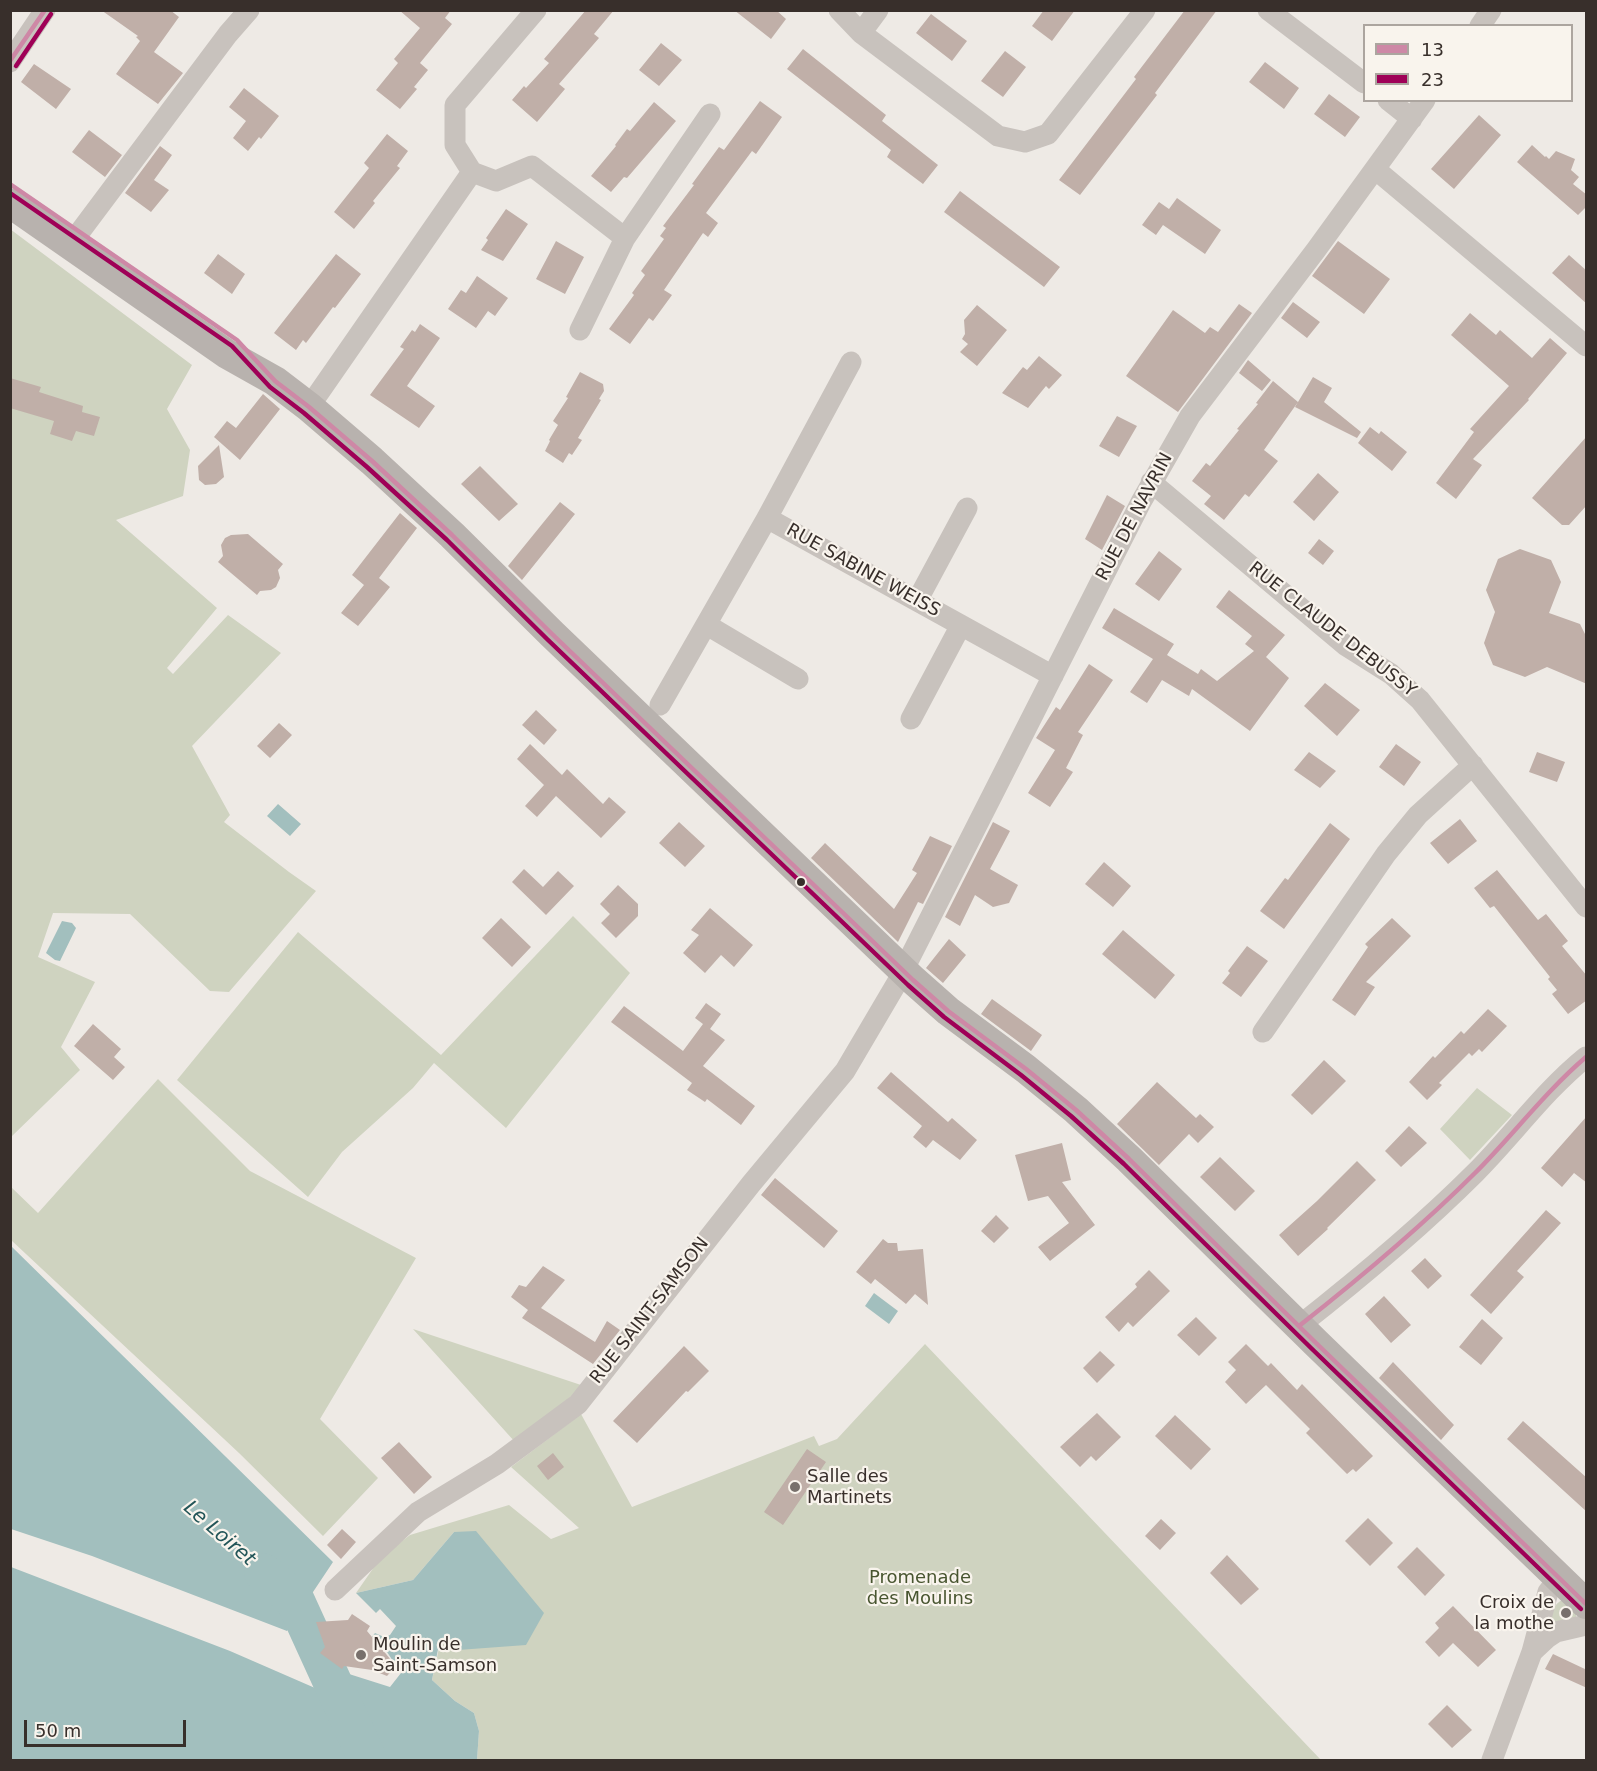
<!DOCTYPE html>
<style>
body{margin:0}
#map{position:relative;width:1597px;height:1771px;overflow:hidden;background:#eeeae5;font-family:"DejaVu Sans",sans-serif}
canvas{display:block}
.frame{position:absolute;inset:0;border:12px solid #382f2b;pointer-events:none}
.legend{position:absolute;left:1363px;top:24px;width:210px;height:78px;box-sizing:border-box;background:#f9f4ed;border:2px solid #aca59f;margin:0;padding:8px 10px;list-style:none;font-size:18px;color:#382f2b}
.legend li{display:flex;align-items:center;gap:12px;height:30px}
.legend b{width:30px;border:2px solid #aca59f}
.scale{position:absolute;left:24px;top:1720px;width:162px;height:27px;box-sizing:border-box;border:3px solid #382f2b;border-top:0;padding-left:8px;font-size:18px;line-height:21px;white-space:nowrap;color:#382f2b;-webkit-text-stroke:4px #f9f4ed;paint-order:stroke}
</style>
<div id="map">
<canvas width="1597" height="1771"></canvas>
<div class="frame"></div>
<ul class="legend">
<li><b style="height:8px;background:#ce88a6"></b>13</li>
<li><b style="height:8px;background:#9f0057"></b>23</li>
</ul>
<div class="scale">50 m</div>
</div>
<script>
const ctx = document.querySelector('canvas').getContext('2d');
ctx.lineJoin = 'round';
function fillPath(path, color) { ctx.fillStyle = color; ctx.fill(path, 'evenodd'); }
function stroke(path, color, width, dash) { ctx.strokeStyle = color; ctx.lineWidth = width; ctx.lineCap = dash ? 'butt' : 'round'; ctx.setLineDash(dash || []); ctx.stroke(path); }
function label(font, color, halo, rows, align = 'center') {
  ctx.font = font + ' "DejaVu Sans",sans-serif'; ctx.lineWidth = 4.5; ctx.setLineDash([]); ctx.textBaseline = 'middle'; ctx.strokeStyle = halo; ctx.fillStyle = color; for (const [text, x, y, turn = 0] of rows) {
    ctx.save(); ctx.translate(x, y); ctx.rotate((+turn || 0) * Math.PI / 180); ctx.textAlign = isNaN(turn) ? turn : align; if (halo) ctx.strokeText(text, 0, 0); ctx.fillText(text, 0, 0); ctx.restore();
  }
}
const green = new Path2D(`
 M10,229L192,365L167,409L190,450L183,496L116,520L217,608L167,668L173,674L228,615L281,653L192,746L230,815L224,822L289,872L316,891L229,992L210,991L130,914L53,913L38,957L95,982L61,1047L80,1070L11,1137Z
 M573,916L630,973L506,1128L434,1063L413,1088L342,1152L308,1197L177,1080L298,932L441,1055Z
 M158,1079L250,1171L416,1258L320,1419L378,1478L323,1536L239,1453L11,1240V1187L38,1213Z
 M1477,1088L1512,1115L1470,1160L1440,1129Z
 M413,1329L584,1386L515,1442Z
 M925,1344L1321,1760H477L479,1731L474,1713L455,1701L432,1680L441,1639L454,1532L413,1580L356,1593L381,1557L410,1535L509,1505L551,1539L579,1528L511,1467L581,1414L632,1507L814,1436L819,1446L837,1439Z
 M1564,1600L1576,1614V1618L1549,1627C1552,1617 1552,1602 1564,1600Z`);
const water = new Path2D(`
 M278,804L301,824L290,836L267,816Z
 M62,921L72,923L76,928L60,961L55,960L46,953Z
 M11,1246L333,1562L287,1631L92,1556L11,1529Z
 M874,1293L898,1311L889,1324L865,1306Z
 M476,1531L544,1613L526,1645L458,1650L440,1639L432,1680L455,1701L474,1713L479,1731L477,1760H11V1567L230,1651L338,1698L349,1674L390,1687L401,1673L385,1649L372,1637L375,1633L384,1637L390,1635L396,1626L380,1609L376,1613L356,1593L413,1580L454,1532Z`);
const river = new Path2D(`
 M264,1573L295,1600L368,1760`);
const building = new Path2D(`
 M101,10H170L179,17L154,52L183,73L158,104L116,74L140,41L136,37L138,36Z
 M399,10H451L445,18L452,24L420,63L428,70L414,87L417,89L400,109L376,90L398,63L394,59L420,28Z
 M586,10H614L594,34L599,38L559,84L565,89L537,122L512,100L524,86L526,88L549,63L544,59Z
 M734,10H776L786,19L771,39Z
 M1044,10H1075L1052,41L1032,26Z
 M1185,10H1217L1155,93L1157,95L1080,195L1059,180L1136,79L1134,77Z
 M931,14L967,41L952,61L916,33Z
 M661,43L682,60L659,86L639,70Z
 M803,49L886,115L882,121L938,165L923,184L887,157L891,150L787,69Z
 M1005,51L1026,67L1003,97L981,81Z
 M1265,62L1299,88L1284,109L1249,82Z
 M34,64L71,89L56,109L21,82Z
 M244,88L279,116L261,139L259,137L248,151L233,138L246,121L229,107Z
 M1329,94L1360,117L1345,137L1314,114Z
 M760,101L782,117L756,154L752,151L706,213L718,223L708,237L703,233L664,290L672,295L653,321L649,318L630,344L609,329L634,295L632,293L645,275L641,271L664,239L660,236L666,228L663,226L694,185L692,184L719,147L724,150Z
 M654,102L676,121L627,178L624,177L611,192L591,176L616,146L615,145L627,129L630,131Z
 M1479,115L1501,135L1454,189L1431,169Z
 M89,130L122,155L105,177L72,152Z
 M387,134L408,151L397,166L400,168L373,201L375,203L354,229L334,212L369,168L364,163Z
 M1532,145L1545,157L1546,156L1549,159L1556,151L1575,159L1571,170L1579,177L1573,184L1587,195V206L1578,215L1517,162Z
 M160,146L172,155L154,180L169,190L151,212L125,193Z
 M960,191L1060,267L1044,287L944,212Z
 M1177,198L1221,230L1205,254L1163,225L1156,235L1142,225L1159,202L1169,209Z
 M506,209L528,224L503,261L481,250L488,240L486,238Z
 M556,241L584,257L565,294L536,279Z
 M1338,241L1390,279L1364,314L1312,276Z
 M218,254L245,274L232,294L204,273Z
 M336,254L361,274L335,308L333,307L306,343L303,340L296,350L274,333Z
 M1569,255L1587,271V304L1552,273Z
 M477,276L508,298L495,316L488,311L476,328L448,309L461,290L466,293Z
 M1293,302L1320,322L1307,338L1281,318Z
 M1239,304L1252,313L1178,412L1126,376L1173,310L1205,333L1210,327L1218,332Z
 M977,305L1007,330L977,366L960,352L968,344L962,339L965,334L964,320Z
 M1470,313L1496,335L1500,330L1532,358L1550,338L1567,353L1528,399L1529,400L1473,459L1482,465L1456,499L1436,483L1474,432L1470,429L1509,386L1451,335Z
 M420,324L440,338L407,386L435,406L419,428L370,395L404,349L400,347L412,330L415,332Z
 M1039,356L1062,375L1049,389L1046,386L1028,408L1002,393L1023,367L1027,370Z
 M1248,360L1271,380L1262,391L1239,373Z
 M580,372L603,384L604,391L599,399L601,400L578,438L582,440L572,455L569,453L563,463L545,451L550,441L549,440L558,425L553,421L568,398L566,397Z
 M1313,377L1332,388L1324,402L1361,432L1357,438L1295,407L1298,402L1264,450L1278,461L1249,497L1245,494L1224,520L1204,504L1211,496L1192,481L1206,463L1210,466L1239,430L1237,429L1258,404L1256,403L1273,381L1298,402Z
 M10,378L41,387L39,392L83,406L82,412L100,417L94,436L76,431L72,441L50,434L54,421L10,408Z
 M263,394L280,409L240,460L214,437L227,421L236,428Z
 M1117,416L1137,426L1119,457L1099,446Z
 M1370,427L1379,434L1381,431L1407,452L1392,471L1358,443Z
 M1587,436V505L1569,525H1562L1532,498Z
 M219,445L224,477L216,484L205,485L199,480L198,466Z
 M480,466L518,504L499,521L461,484Z
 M1318,473L1339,492L1314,521L1293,502Z
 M1107,495L1125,506L1102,550L1085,539Z
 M560,502L575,514L522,580L508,566Z
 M400,513L417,528L379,578L390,587L358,626L341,613L364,585L352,575Z
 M248,534L283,564L278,570L280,578L276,587L271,590L260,591L257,595L218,562L223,556L221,545L225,538L231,535Z
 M1319,539L1334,551L1323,565L1308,553Z
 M1520,549L1551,560L1561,582L1549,613L1580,624L1587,638V684L1547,667L1525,677L1493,665L1484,643L1495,612L1486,590L1498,559Z
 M1159,551L1182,569L1159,601L1135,584Z
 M1229,590L1285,635L1266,657L1289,678L1250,731L1192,689L1189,696L1162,680L1147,703L1130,692L1153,659L1102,628L1114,608L1174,644L1167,655L1198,674L1201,669L1217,681L1254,651L1245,644L1252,636L1216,607Z
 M1089,664L1113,680L1078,732L1083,735L1066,768L1073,772L1050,807L1028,793L1055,750L1036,738L1056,707L1060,710Z
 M1325,683L1360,710L1337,736L1304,706Z
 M536,710L557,730L544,745L522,725Z
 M279,723L292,735L270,758L257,746Z
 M530,744L562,775L567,769L603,804L609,797L626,812L601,838L556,796L537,817L525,806L544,785L517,759Z
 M1396,744L1421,762L1404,786L1379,767Z
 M1309,752L1336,771L1320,788L1294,770Z
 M1537,752L1565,762L1557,782L1529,772Z
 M1460,819L1477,841L1448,864L1430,843Z
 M679,822L705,846L685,867L659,843Z
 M993,822L1010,831L990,869L1018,885L1009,903L993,907L975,895L960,926L945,917Z
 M1330,823L1350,839L1284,929L1260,911L1285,878L1288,880Z
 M930,836L952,846L923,904L918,902L898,942L811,858L825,843L894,909L917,873L912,870Z
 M1104,862L1131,886L1113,907L1085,884Z
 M524,869L543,887L558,871L574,886L546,915L512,882Z
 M1497,870L1538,920L1546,914L1568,941L1562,946L1587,976V1000L1568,1014L1552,994L1557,990L1548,979L1550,977L1494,906L1490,908L1474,888Z
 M618,885L638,904V916L616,938L601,923L610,914L600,904Z
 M710,908L753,945L734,967L721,955L705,973L683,953L699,935L691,930Z
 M501,918L531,947L512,967L482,938Z
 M1392,918L1411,936L1366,982L1375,987L1355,1016L1332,1000L1368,947L1365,944Z
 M1123,930L1175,975L1155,999L1102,954Z
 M949,939L966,955L943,983L926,968Z
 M1247,946L1268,961L1241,997L1222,983L1230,973L1228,971Z
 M992,999L1042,1035L1031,1051L981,1014Z
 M706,1003L721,1014L710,1029L725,1040L703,1066L755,1106L741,1125L707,1099L705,1102L687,1090L692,1083L611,1022L624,1006L683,1051L703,1024L695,1018Z
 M1488,1009L1507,1026L1482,1052L1479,1049L1472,1056L1469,1053L1439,1083L1442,1085L1427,1100L1409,1082L1433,1056L1435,1058L1461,1031L1464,1034Z
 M93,1024L121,1049L114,1057L125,1067L113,1080L74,1046Z
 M1324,1060L1346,1081L1312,1115L1291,1095Z
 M891,1072L948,1122L952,1118L977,1140L960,1160L933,1140L926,1148L913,1137L922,1126L877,1088Z
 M1157,1082L1196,1118L1200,1114L1214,1127L1198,1143L1189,1134L1159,1165L1117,1124Z
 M1587,1116V1183L1574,1173L1562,1187L1541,1168Z
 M1409,1126L1427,1143L1401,1167L1385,1151Z
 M1062,1143L1071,1180L1062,1182L1095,1225L1050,1261L1038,1247L1069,1223L1048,1196L1028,1201L1015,1155Z
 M1220,1157L1255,1191L1235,1211L1200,1177Z
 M1357,1161L1376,1180L1327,1228L1328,1229L1298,1256L1279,1235L1317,1201Z
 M775,1178L838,1231L824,1248L761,1195Z
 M1546,1210L1561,1223L1517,1271L1524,1277L1491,1314L1470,1295Z
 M996,1215L1009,1228L994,1243L981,1231Z
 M883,1239L888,1243H897L898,1251L923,1249L928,1305L915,1294L906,1304L875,1279L871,1284L856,1272Z
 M1425,1258L1442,1276L1428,1289L1411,1271Z
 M543,1266L565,1280L541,1308L595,1342L607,1321L620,1330L593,1364L522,1318L528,1310L511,1297L519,1285L526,1287Z
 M1149,1270L1170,1291L1133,1327L1128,1322L1119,1332L1105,1317L1137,1287L1135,1284Z
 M1384,1296L1411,1325L1391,1343L1365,1314Z
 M1196,1317L1217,1338L1199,1356L1177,1335Z
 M1482,1319L1503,1338L1481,1365L1459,1347Z
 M1246,1344L1268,1366L1271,1363L1297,1390L1302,1384L1373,1456L1356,1472L1353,1469L1347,1474L1306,1433L1310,1429L1266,1385L1246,1404L1225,1382L1236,1370L1228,1362Z
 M684,1346L709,1371L688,1392L686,1391L637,1443L613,1421Z
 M1100,1351L1115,1365L1097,1383L1083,1368Z
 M1393,1362L1454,1425L1441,1440L1379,1378Z
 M1097,1413L1121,1437L1096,1461L1091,1456L1080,1467L1060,1447Z
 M1175,1415L1211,1449L1191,1470L1155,1436Z
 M1523,1421L1587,1478V1512L1507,1439Z
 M399,1442L432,1477L414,1494L381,1458Z
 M807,1449L826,1462L783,1525L764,1512Z
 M553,1453L564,1467L548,1480L537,1466Z
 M1368,1518L1393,1543L1370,1566L1345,1541Z
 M1161,1519L1176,1533L1160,1550L1145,1536Z
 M342,1529L356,1542L341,1559L327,1545Z
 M1417,1547L1445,1575L1425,1596L1397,1567Z
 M1227,1555L1259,1589L1241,1605L1210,1573Z
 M1453,1606L1496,1650L1478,1667L1453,1643L1439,1657L1425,1642L1439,1628L1435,1623Z
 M352,1614L370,1626L367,1631L396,1666L387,1676L372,1670L344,1666L342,1669L320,1653L325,1647L316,1622L348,1620Z
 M1553,1654L1587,1670V1688L1545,1669Z
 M1447,1705L1472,1730L1452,1748L1428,1724Z`);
const street = new Path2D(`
 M536,10L455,105V145L472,172L496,181L532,166L625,238
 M839,10L861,33L998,136L1025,142L1048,134L1145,10
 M1268,10L1364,83
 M1480,26L1491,10
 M861,33L878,10
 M10,62L45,10
 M1388,100L1412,119
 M1375,169L1586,346
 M70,245L228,34L249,10
 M580,330L625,238L710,114
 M309,407L472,172
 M1151,482L1345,645L1391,674L1420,700L1586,907
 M767,518L1053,676
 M917,601L967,508
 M707,625L798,679
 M660,705L767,518L851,362
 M911,719L961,625
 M1263,1032L1386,854L1418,815L1473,765
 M1299,1326C1360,1278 1420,1228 1475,1173C1513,1135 1544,1091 1586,1057
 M335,1590L418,1512L497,1464L578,1404L751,1184L845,1071L898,981L1141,502L1190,416L1316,250L1425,100
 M1532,1652L1547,1638L1556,1632L1586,1625
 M1492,1760L1532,1652L1548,1592L1559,1578`);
const secondary = new Path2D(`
 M10,203L227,354L275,381L309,407L372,461L452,535L552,634L913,980L948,1011L1026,1069L1076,1110L1129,1159L1316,1343L1586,1604`);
const bus1 = new Path2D(`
 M10,61L45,10
 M10,184L237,340L275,381L309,407L372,461L452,535L552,634L913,980L948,1011L1026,1069L1076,1110L1129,1159L1316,1343L1586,1604
 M1299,1326C1360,1278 1420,1228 1475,1173C1513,1135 1545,1092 1586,1057`);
const bus2 = new Path2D(`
 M16,66L51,14
 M10,193L232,346L270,387L304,413L367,467L447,540L547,639L908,985L944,1017L1021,1075L1071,1116L1124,1164L1311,1348L1581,1609`);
const markers = [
 [801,882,5,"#382f2b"],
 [795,1487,6,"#78706c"],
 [1566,1613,6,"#78706c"],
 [361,1655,6,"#78706c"]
];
const streetNames = [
 ["RUE DE NAVRIN",1135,517,-62],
 ["RUE SABINE WEISS",863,571,29],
 ["RUE CLAUDE DEBUSSY",1332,630,38],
 ["RUE SAINT-SAMSON",650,1311,-52]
];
const poiNames = [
 ["Salle des",807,1477],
 ["Martinets",807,1498],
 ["Croix de",1554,1603,"right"],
 ["la mothe",1554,1624,"right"],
 ["Moulin de",373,1645],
 ["Saint-Samson",373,1666]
];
const parkNames = [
 ["Promenade",920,1578],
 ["des Moulins",920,1599]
];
const waterNames = [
 ["Le Loiret",219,1534,41]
];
fillPath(green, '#cfd3c0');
fillPath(water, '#a2bfbe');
stroke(river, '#a2bfbe', 39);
fillPath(building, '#c0afa8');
stroke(street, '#c8c2bd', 21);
stroke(secondary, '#b8b2ae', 30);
stroke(bus1, '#ce88a6', 4.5);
stroke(bus2, '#9f0057', 4.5);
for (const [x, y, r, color] of markers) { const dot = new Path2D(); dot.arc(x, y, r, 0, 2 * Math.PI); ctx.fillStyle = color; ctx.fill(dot); stroke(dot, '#f9f4ed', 2); }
label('18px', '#382f2b', '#f9f4ed', streetNames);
label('18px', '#382f2b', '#f9f4ed', poiNames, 'left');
label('18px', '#485530', '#f9f4ed', parkNames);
label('italic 20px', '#235558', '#f9f4ed', waterNames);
</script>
